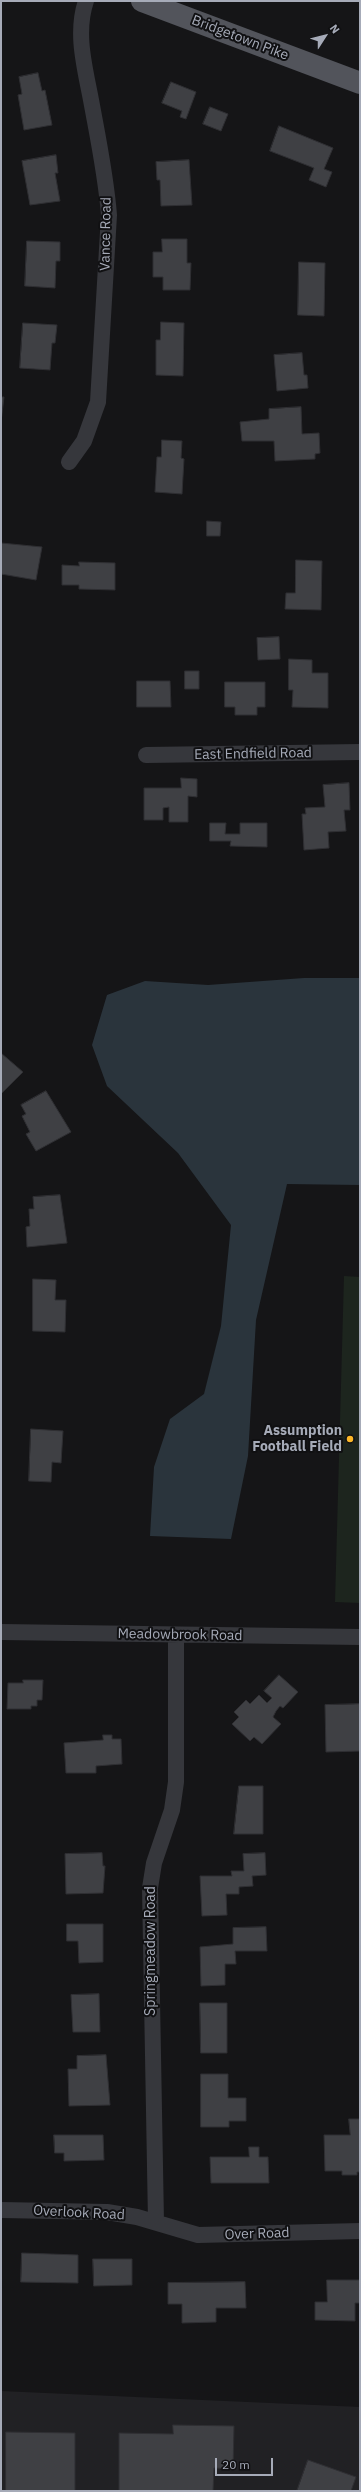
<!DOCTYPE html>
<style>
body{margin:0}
#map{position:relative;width:361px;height:2492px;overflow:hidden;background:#151517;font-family:"IBM Plex Sans",sans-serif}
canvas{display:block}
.frame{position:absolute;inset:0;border:2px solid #a6abb8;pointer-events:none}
.north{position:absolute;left:305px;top:16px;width:40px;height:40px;-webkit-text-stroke:3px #101012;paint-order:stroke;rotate:54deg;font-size:11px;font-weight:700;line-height:16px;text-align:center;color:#a6abb8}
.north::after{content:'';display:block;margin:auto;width:14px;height:18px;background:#a6abb8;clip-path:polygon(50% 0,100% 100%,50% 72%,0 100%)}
.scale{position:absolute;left:215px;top:2458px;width:58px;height:18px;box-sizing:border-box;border:2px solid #a6abb8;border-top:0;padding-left:5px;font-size:12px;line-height:14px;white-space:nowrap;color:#a6abb8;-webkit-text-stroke:3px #101012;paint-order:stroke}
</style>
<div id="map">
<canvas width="361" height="2492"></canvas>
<div class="frame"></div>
<div class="north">N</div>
<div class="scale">20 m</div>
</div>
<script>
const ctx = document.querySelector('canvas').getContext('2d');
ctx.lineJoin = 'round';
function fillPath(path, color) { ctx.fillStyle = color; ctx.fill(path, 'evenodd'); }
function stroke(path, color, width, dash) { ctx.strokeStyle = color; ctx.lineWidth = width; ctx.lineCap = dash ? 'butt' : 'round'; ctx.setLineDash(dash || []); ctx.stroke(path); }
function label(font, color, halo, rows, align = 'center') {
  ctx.font = font + ' "IBM Plex Sans",sans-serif'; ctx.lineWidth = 4; ctx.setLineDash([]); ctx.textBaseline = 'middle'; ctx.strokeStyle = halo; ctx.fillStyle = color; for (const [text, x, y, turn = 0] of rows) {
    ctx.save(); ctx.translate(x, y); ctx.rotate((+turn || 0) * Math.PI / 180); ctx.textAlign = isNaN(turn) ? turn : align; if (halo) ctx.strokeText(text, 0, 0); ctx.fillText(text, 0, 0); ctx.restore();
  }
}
const built = new Path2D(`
 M1,2391L360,2407V2491H1Z`);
const green = new Path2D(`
 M344,1276L360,1277V1603L335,1602Z`);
const water = new Path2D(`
 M304,978H360V1185L287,1184L256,1320L248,1456L231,1539L150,1536L154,1467L170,1419L204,1394L221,1326L231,1225L178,1153L107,1086L92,1045L107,995L145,981L208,985Z`);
const building = new Path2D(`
 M38,73L42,91L45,90L52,125L24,130L18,95L22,94L19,77Z
 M171,82L196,92L186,119L180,117L182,111L162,103Z
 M210,107L228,114L221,131L203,124Z
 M279,126L333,148L324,169L332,172L326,187L309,180L314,168L270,151Z
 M56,155L58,173H55L60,201L30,205L22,161Z
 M189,160L192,205L161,206L160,180H157L156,162Z
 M162,239H187V263H191L190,290H163V277H153V252H162Z
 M27,241L60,242V261H56L55,288L25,286Z
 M299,262L325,263L324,316L298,315Z
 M161,322L184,323L183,376L156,375V340H160Z
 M23,323L57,325L55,343H52L50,370L20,368Z
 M302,353L304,375H307L308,388L277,391L274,355Z
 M1,397H4L1,422Z
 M301,407L302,434L319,433L320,453L315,454V459L275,461L274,441H242L240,422L269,419V409Z
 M162,440L182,441L181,458L184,459L182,494L155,492L157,457H161Z
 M207,521L221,522L220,536H207Z
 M1,543L42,547L36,580L1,574Z
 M296,560L322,561L321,610L285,609L286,593H295Z
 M79,562L115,563V590L79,589V585H62V565L79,566Z
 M279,637L280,659L258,660L257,638Z
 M289,659L312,660V673H328V708L292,707L293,690H289Z
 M185,671H199V689H185Z
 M137,681H170L171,707H137Z
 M225,682H265V707H257V715H235V707H225Z
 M181,778L197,779V797L188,796V822H169V807L163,808V820H144V788H181Z
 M349,783L350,810H344L346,831L328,832L329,848L304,850L302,814H306L305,808L325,807L323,785Z
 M210,823H226L225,834H240V823H267V847L230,846L231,841H210Z
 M1,1053L23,1072L1,1094Z
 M46,1091L71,1132L36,1151L26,1134L30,1132L22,1116L26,1114L21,1105Z
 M60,1195L67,1243L27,1247L26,1227L30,1226L29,1209H34L33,1197Z
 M33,1279L56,1280L55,1300H66L65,1332L33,1331Z
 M31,1429L63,1431L61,1463L52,1462L51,1482L29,1481Z
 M279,1675L298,1692L283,1708L280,1706L276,1711L273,1717L281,1724L262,1744L254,1737L250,1741L232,1724L239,1717L234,1712L246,1700L250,1704L259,1695L267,1703L272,1698L264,1691Z
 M23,1680H43L42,1700H37V1706H31V1709H7L8,1683H23Z
 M360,1704V1751L326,1752L325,1705Z
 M103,1735H112V1739H121L122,1764L96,1766V1773H66L64,1743L103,1740Z
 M239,1786H263V1834H234Z
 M102,1853L103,1866H105L103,1893L66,1894L65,1854Z
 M265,1853L266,1875L252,1876L253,1886L239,1887V1894H226L227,1915L202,1916L200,1876H232L231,1871H244L243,1854Z
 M67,1924H103V1962L79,1963L78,1941H67Z
 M266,1927L267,1951H235L236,1964H225V1985L201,1986L200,1947L233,1944V1928Z
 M99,1994L100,2032H73L71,1995Z
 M200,2003H227V2053H201Z
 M106,2055L110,2105L69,2106L68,2069H77V2056Z
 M201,2074H228V2098H246V2121H229V2127H201Z
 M349,2119H360V2172H357V2175H342V2171H325L324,2135H350Z
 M54,2135H103L104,2160L64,2161V2153H55Z
 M249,2147H259V2157H268L269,2183H211L210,2157H249Z
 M22,2253L78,2255V2283L21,2282Z
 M93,2259H132V2285L94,2286Z
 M327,2280H360V2303H355V2321L315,2320V2302H327Z
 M245,2282L246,2308H216V2322L182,2323V2304H168V2283Z
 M173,2425L234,2426L233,2469L214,2468L213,2491H119V2433L173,2434Z
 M6,2432L75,2433V2491H6Z
 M308,2460L356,2477L351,2491H297Z`);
const street = new Path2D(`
 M69,462L84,441L98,402L109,215C106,176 98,138 91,100C85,68 75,33 86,1
 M146,755L360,752
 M1,1632L360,1637
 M1,2210L107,2212L137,2217L198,2235L360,2231
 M156,2222L150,1888L154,1863L172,1810L176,1782V1635`);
const primary = new Path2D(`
 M142,1L360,83`);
const markers = [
 [350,1439,4,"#fcb728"]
];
const streetNames = [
 ["Bridgetown Pike",240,38,21],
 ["Vance Road",106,234,-89],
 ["East Endfield Road",253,754,-1],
 ["Meadowbrook Road",180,1635,1],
 ["Springmeadow Road",151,1951,-90],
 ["Overlook Road",79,2213,3],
 ["Over Road",257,2234,-2]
];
const poiNames = [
 ["Assumption",342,1431],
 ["Football Field",342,1447]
];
fillPath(built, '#212124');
fillPath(green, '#1d251e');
fillPath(water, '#2a343c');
fillPath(building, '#3f4044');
stroke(building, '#2f2f33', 1);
stroke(street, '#36373c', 16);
stroke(primary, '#52545b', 22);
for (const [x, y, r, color] of markers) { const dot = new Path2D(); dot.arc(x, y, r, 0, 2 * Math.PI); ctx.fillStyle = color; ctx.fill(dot); stroke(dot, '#101012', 1.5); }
label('14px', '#a6abb8', '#101012', streetNames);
label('bold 14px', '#a6abb8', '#101012', poiNames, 'right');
</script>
